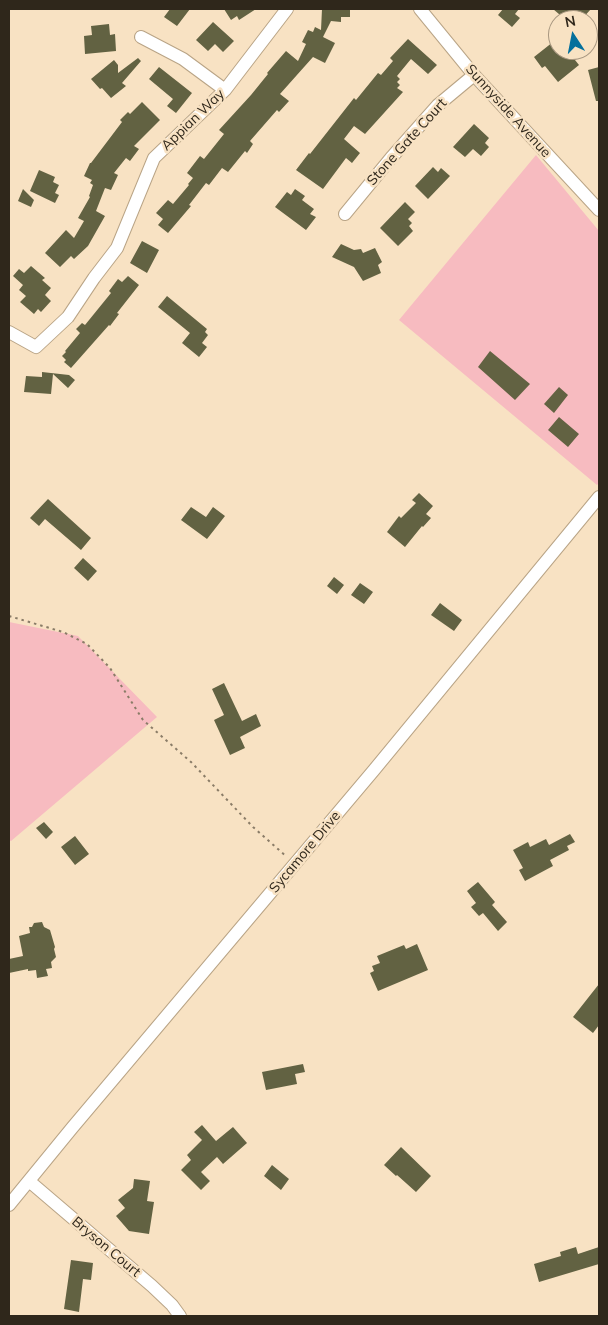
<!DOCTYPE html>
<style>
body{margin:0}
#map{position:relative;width:608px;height:1325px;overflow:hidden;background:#f8e2c3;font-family:Mulish,sans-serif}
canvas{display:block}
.frame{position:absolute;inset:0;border:10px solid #2f271b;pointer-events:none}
.north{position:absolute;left:548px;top:10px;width:50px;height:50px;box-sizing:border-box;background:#f8e2c3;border:1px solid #a89780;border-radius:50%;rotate:349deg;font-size:14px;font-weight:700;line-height:20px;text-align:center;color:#2f271b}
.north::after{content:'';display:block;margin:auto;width:18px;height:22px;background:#05709c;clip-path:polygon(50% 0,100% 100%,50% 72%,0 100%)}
</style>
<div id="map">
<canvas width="608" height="1325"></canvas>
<div class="frame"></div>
<div class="north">N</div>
</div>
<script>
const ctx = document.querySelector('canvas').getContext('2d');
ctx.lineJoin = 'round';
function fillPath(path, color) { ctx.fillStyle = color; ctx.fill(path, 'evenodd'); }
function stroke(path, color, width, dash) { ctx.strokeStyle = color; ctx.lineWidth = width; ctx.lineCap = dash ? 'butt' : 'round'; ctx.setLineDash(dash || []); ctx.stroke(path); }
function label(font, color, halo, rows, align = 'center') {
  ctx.font = font + ' Mulish,sans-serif'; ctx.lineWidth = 5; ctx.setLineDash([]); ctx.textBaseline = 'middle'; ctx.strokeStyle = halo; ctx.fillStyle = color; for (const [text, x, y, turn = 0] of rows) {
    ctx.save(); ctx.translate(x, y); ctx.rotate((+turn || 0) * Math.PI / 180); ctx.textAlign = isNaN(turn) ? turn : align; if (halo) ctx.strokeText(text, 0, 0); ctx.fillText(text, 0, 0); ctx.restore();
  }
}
const green = new Path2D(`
 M536,155L599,231V483L597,485L399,320Z
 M9,622L78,636L157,717L11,841L9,840Z`);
const building = new Path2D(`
 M170,9H190L177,26L164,17Z
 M224,9H256L239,20L237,16L231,20Z
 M322,9H350V17H341V22L331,21L323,37L335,43L325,63L313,57L280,94L289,101L279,112L277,110L250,141L253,144L247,153L245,151L228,172L222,168L209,185L206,183L189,205L191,206L168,233L158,225L163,219L156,213L168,200L173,204L189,185L188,184L193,178L187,173L200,156L204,159L224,134L219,130L251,95L268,74L267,73L286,51L298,61L306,44L302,42L308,30L313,32L315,27L321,30Z
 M503,9H519L515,14L520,18L512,27L498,15Z
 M553,9H591L581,20H566Z
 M213,22L234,41L223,52L215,44L208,51L196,40Z
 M109,24L110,35L115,34L116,51L85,54L84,36L92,35L91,26Z
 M408,39L437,65L428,74L411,59L397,76L400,79L397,82L400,85L397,88L403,92L365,134L354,126L344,139L360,153L352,163L346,158L323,189L296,170L309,153L310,154L354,98L356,100L378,73L381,75L393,61L390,58Z
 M553,42L558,48V50H560L567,59L571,55L579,65L558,82L545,66L542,68L534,57Z
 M138,58L141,61L122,83L126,86L111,98L102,88L100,89L91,79L114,60L118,65V73Z
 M159,67L192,93L176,113L167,106L173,99L149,79Z
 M599,67V101H596L588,70Z
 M142,102L160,120L134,146L139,149L130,161L126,158L114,173L118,175L111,190L105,188L96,211L105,216L88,246L74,259L71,256L60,267L45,253L66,230L74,238L84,221L78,218L90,197L89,196L93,185L90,183L92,180L84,176L90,163H91L122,122L120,120L128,112L130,114Z
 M474,124L489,138L485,143L489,147L481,156L473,149L465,157L453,147Z
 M433,167L438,172L441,168L450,176L428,199L415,186Z
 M39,170L55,177L53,182L59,185L55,193L59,195L55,203L30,191Z
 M23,189L34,200L31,207L18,201Z
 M295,189L305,196L302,200L314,209L310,214L316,217L306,230L275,207L287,192L291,195Z
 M405,202L415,212L408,219L412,223L409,226L413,231L398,246L380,228Z
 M142,241L159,250L147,273L130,263Z
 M341,244L354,250L361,249L363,253L375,248L382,262L378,265L381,273L363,281L354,267L332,257Z
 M31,266L45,278L42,280L51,288L45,295L51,301L41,312L38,309L34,314L20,302L26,296L19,290L23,285L13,276L19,269L24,273Z
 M128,276L139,285L117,313L119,314L110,326L109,325L71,368L64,362L66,360L62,356L66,352L65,351L80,333L76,329L82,323L85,325L111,293L109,291L118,279L122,282Z
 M167,296L207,329L205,332L208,335L202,343L207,347L199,357L182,343L190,333L158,307Z
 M490,351L530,384L515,400L478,367Z
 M42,372L69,375L75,380L68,388L53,374L51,394L24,392L26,376L42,377Z
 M559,387L568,395L554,413L544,404Z
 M559,417L579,434L568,447L548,430Z
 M419,493L433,506L426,514L431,518L423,527L422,526L405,547L387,532L399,516L401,518L416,503L412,500Z
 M48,499L91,538L81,550L45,519L39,526L30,518Z
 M191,507L206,517L213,507L225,516L207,539L181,520Z
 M83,558L97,571L88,581L74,568Z
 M334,577L344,585L337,594L327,586Z
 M360,583L373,592L364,604L351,595Z
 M440,603L462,620L454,631L431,615Z
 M224,683L242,721L256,714L261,726L240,737L245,748L230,755L214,720L224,715L212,689Z
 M44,822L53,832L46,839L36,828Z
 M570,834L575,842L567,846L569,850L550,860L553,866L525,881L519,870L523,868L513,850L528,842L530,847L546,839L549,845Z
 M75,836L89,854L75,865L61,847Z
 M478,882L495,902L492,905L507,922L498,931L483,913L479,916L471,907L476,903L467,891Z
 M42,922L44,927L50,930L55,947L54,949L56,957L51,962L52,968L46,969L48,976L37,978L36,970L28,971V969L9,973V959L23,956L19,936L30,933L29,927H32L34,923Z
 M417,944L428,970L378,991L370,973L374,971L372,966L380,963L377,956L404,945L406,949Z
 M599,984V1025L593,1033L573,1017Z
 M303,1064L305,1072L295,1074L297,1084L266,1090L262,1072Z
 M202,1125L216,1141L233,1127L247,1143L223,1164L217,1157L201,1172L210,1181L201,1190L181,1170L191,1160L187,1155L202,1140L194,1132Z
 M401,1147L431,1176L416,1192L397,1175L396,1176L384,1165Z
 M272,1165L289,1179L281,1190L264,1176Z
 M134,1179L150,1181L147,1201L154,1202L149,1234L129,1231L116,1216L125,1208L118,1200L133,1188Z
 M576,1247L578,1254L599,1247V1264L539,1282L534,1264L561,1256L560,1252Z
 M71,1260L93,1263L91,1280L83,1279L79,1312L64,1309Z`);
const path = new Path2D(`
 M9,616L63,632L87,644L110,668L143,720L191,762L253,827L287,857`);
const minor = new Path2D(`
 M420,9L474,75L599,210
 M141,37L183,59L225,90
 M345,214L391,158L438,105L474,75
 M9,332L36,347L68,317L94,278L117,248L154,158L225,90L287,9
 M29,1181L152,1286L172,1305L180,1316
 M9,1205L72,1128L374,770L599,497`);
const streetNames = [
 ["Sunnyside Avenue",508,111,48],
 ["Appian Way",193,120,-44],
 ["Stone Gate Court",407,142,-48],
 ["Sycamore Drive",305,852,-50],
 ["Bryson Court",106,1247,40]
];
fillPath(green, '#f7bbc0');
fillPath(building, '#626242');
stroke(minor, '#b9a486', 14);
stroke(path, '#8a7c67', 2, [2.5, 4]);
stroke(minor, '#fff', 12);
label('14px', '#2f271b', '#f8e2c3', streetNames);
</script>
